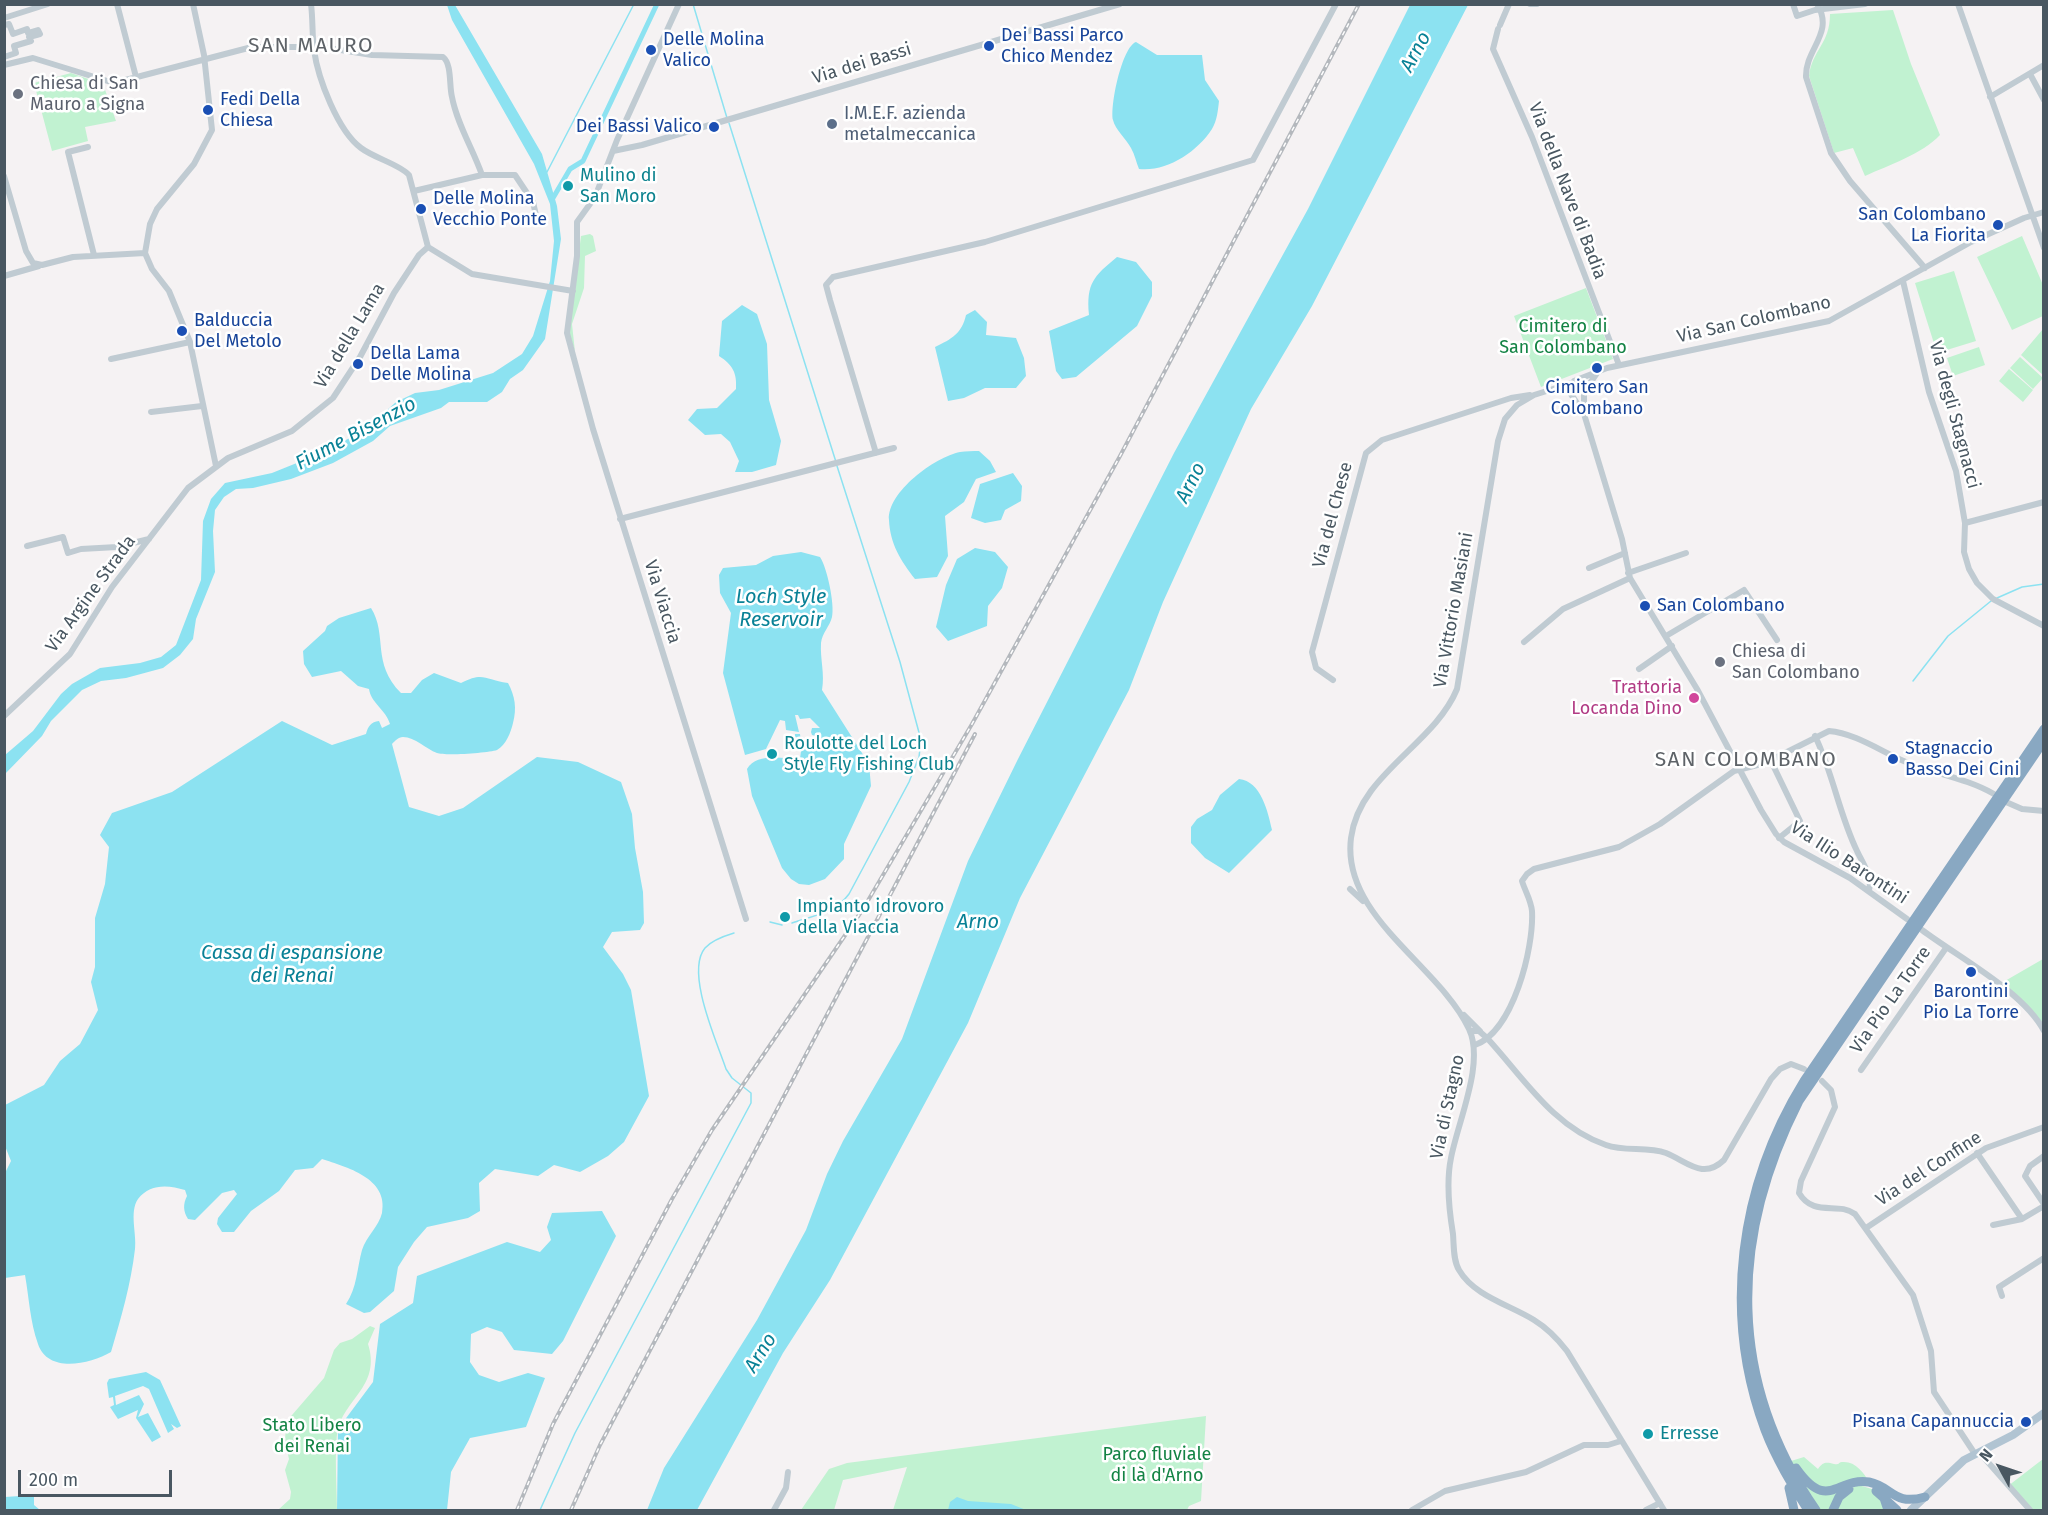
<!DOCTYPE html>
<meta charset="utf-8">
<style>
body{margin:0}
#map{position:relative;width:2048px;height:1515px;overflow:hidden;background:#f5f2f3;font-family:"Fira Sans",sans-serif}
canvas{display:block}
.frame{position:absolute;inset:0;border:6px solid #495761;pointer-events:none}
.north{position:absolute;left:1970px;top:1437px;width:60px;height:60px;-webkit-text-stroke:4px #fff;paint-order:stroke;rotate:310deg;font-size:16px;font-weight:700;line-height:24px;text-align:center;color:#495761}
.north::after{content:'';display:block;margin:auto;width:21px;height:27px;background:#495761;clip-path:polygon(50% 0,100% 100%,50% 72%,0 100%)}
.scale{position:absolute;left:18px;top:1470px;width:154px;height:27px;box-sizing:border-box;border:3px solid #495761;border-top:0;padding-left:8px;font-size:18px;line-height:21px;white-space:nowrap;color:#495761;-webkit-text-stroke:4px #fff;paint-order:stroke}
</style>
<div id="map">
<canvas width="2048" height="1515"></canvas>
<div class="frame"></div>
<div class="north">N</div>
<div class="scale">200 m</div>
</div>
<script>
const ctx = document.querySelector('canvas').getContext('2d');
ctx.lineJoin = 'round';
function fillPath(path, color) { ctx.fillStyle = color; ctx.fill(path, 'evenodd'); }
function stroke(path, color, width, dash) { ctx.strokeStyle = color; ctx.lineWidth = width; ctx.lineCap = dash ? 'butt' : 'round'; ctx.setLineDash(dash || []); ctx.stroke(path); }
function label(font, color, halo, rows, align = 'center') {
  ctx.font = font + ' "Fira Sans",sans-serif'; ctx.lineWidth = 5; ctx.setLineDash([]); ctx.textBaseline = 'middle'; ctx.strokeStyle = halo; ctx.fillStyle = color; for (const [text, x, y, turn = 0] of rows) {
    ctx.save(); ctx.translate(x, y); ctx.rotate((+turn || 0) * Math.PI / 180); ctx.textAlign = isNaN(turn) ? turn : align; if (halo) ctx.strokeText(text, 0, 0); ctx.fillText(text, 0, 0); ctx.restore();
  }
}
const green = new Path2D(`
 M1893,10L1911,64L1940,135C1922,154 1889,165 1865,176L1853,148L1834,153L1809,76C1812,50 1830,44 1830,14Z
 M71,73L103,84L116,121L85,127L88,141L52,151L34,83Z
 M590,234L593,236L596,251L585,256L584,288L572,324L575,352L569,332L581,236Z
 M2022,236L2043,285V316L2012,330L1977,257Z
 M1954,271L1976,341L1937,353L1915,283Z
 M1586,288L1613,359L1541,387L1514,316Z
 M2043,329V375L2021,355Z
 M1979,347L1985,365L1953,376L1947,358Z
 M2020,357L2043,378L2033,389L2010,368Z
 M2009,369L2033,390L2023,402L1999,381Z
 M2043,959V1031L2039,1022L1998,985Z
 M370,1326L375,1328L368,1344C381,1385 346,1398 338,1429C334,1445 337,1491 337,1509L278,1510L290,1499L291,1492L285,1470L289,1459L285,1442L286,1422L324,1378L334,1350L340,1343L352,1339Z
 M1206,1416L1201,1501L1189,1506L1187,1510H893L907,1467L843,1480L834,1510H801L829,1469L847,1463Z
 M1804,1457L1818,1469C1823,1462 1826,1462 1834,1464C1842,1465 1836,1462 1844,1462C1856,1462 1864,1473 1869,1482L1859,1483L1844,1491L1859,1485L1875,1490L1888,1510H1820L1791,1461Z
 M2043,1459V1510H2030L2008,1486Z`);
const water = new Path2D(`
 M447,5H455L542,154L557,206L561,239L545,339L523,370L510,379L502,392L487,402H449L441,408L390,426L373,441L333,463L291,479L253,488L236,489L224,497L215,510L213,531L215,572L196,619L193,639L180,655L163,668L126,678L101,681L82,690L51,721L42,736L5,774V755L33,731L61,694L72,684L100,668L140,663L161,657L176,645L201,580L203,521L211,499L225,483L272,473L319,454L365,430L396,402L415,393L439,390L493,373L522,354L533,336L550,281L554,241L550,204L534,164L452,20Z
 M1410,5H1468L1312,306L1251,409L1163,602L1129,690L1020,898L968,1023L830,1280L783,1353L697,1510H647L664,1468L757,1320L806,1230L827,1174L843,1141L902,1039L968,861L1018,759L1174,453L1308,209Z
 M1136,42L1157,55H1202L1205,80L1219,101C1218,110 1217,121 1212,129C1197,152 1167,172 1139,169C1136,162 1135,155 1131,148C1126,139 1115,129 1113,120C1110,105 1122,47 1136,42Z
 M1117,257L1136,262L1152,282V296L1137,326L1076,377L1062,379L1056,371L1049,331L1089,315C1086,283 1094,276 1117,257Z
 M742,305L757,314L767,344L769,400L781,441L776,465L752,472H735L739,461L730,442L721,434L705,435L688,420L697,409L717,408L736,389C737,373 733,365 719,356L722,321Z
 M975,310L987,322L986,335L1016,338L1024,358L1026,376L1016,388H985L964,398L948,401L935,347C952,339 962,333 966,315Z
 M979,451L990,461L996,472L976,479L964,502L945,516L948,556L937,577L915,579C901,561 890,544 889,520C887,492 935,457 960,452C966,451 973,451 979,451Z
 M1013,473L1022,486L1021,501L1005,510L1001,520L985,523L971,518L980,484Z
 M975,548L995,552L1008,567L1002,588L988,606L987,626L948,641L936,627L946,585L957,559Z
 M801,552L820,557C827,567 835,605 832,617C830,626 822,633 821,643C820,659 825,674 822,690L869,764L871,786L844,844V859L825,879L809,885L799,884L791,879L782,868L752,796L747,769C757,752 783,759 800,759L801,751L784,745L785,735L791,741L795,740V734H800L801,742L819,743L820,737L812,735L811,732L812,728H820L810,718L800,719L798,715H795L799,732L786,730L785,721L780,720L766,749L745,755L723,673L731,613L720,593L719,575L723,568L756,565L773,556Z
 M371,608C388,635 371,663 401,693H411L422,680L434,673L461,683C484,671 485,680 508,683C515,696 517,708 513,723C511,732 506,745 497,750C488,753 445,756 437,753C426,749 415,737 403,737C398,737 395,741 392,744L409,807L439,816L463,808L537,757L578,762L621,782L632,814L635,848L643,892L644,923L640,930L612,932L603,947L623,974L631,990L649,1096L624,1142L608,1156L580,1172L554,1165L538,1176L495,1169L479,1183L480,1211L468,1218L427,1227L414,1242L398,1267L394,1291L370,1312L364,1313L346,1304C357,1288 357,1268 362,1250C366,1237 379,1226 382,1213C389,1178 346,1167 322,1159L313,1168L295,1170L279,1191L251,1211L234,1232H222L217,1224L218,1218L237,1194L234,1190L222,1193L195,1220L188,1219C183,1211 183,1204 187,1196L185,1190C169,1185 150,1183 138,1199C129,1212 137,1234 135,1249C131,1284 121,1318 111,1352C90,1364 48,1374 38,1344C30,1322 29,1297 25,1275L5,1278V1173L11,1161L5,1146V1105L44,1085L60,1061L80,1044L98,1010L91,982L95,967V918L105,884L109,847L100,835L112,813L172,792L282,721L332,745L366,734C368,726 371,722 379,721L382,728L390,724C386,710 371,703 369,689L358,686L341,671L312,677L304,664L303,651L325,631L327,626L339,618Z
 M1239,779C1261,781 1268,812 1272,830L1229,873L1205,858L1191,843V827L1197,819L1212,810L1220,795Z
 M602,1211L616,1236L563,1341L552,1354L514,1350L502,1332L487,1327L471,1334L470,1362L479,1375L499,1382L528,1373L545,1378L526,1427L470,1438L451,1472L447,1510H337L338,1429L373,1382L380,1324L413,1303L417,1276L507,1242L540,1252L551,1240L547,1227L552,1213Z
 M146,1372L160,1380L181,1426L177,1428L171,1424L174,1429L168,1433L149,1389L143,1386L115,1396L116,1405L139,1395L144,1404L138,1417L148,1413L161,1437L152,1442L136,1418L138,1410L118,1419L110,1407L114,1405L113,1397L109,1398L107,1383L109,1379Z
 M34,1495V1505L40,1510H5V1497Z
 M957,1497L968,1501L1011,1504L1026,1510H948L950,1502Z`);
const stream = new Path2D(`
 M693,4L727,118
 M729,123L836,462
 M547,172L634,4
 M1997,598L2022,587L2044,584
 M1913,681L1948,636L1991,601
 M770,922L782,925
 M792,923C813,916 836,912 849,894L909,782L919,757L921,740L900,662L837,466
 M540,1510L575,1433L751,1103V1093L732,1078L726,1069C717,1042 685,972 705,948C712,940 724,936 734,933`);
const canal = new Path2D(`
 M553,198L570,169L583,161L657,4`);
const minor = new Path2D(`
 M117,4L136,77
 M193,4L204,55L212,130L194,164L157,209L150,224L145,253L152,269L169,291L190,342L216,466
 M311,4C313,20 312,35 314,50C318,79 338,131 361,148C374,158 401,165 409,175L428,247
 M679,4L617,140L595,197L577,222V256L567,333L593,429L746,919
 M1530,4H1537
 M1793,4L1797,16L1815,10L1865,4
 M1817,4C1835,33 1805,49 1806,77L1831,153L1850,181L1925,268
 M1958,4L2044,248
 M4,18L48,4
 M4,25L9,24L13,34L27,29L28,33L38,30L40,34L29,37L31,41L14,46L16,53L4,57
 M1500,25L1509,4
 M1498,29L1493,49L1532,137L1619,365
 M4,65L33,58L114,83L252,47H322L372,55L443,57C452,64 449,86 452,97C457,124 473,149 482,175
 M2030,74L2044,100
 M1990,97L2044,65
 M88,147L68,152L94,255
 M613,151L642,145L1120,4
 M4,176L26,251L33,263L42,265L73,257L145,253
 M414,191L482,175H515L533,202L537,220
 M428,247L472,274L573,291
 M4,276L39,266
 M1903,281L1929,392L1956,471L1965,523L1964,552L1969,569L1977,583L1993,599L2044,626
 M111,359L190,342
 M1597,373L1584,392V414L1622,539L1630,578L1697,689L1761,810L1776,834L1784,842L1850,878L1907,919
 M1572,383L1534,395L1517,405L1505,419L1498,441L1457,689C1434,745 1359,774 1351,838C1341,916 1439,965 1469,1029C1485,1063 1458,1121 1451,1158C1446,1182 1449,1210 1453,1234C1454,1246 1453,1260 1459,1270C1474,1296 1510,1305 1534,1320C1547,1328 1557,1338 1567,1351L1664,1510
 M1582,411L1569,391L1574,381L1607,368L1829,321L1971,242L2024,218L2044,212
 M151,412L202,406
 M876,453L830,300L826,285L833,277L985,242L1253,160L1336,4
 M620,519L894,448
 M1965,523L2044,502
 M27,546L63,537L68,553L81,549L117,547L149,539
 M1589,568L1625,553
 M1628,573L1686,553
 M1666,636L1744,590L1777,640
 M1524,642L1563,609L1630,578
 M1639,669L1672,646
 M1333,680L1316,668L1312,652L1366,453L1382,440L1511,398L1530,395
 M4,716L70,654L112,587L188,488L228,458L292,431L333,398L360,357L394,293L419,255L428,247
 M1815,736C1833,773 1839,814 1857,851C1862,862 1873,877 1869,890
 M1771,761L1800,821L1779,838
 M2006,802L2022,809L2044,811
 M1350,889L1363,901
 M1922,930C1958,957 2024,992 2044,1031
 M1464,1015L1480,1031
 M1470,1031H1479L1487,1038C1523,1077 1553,1127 1606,1145C1625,1152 1647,1146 1666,1153C1688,1162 1703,1180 1724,1160L1771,1079L1780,1069L1791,1064L1804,1069
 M1475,1045C1513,1032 1534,948 1532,911C1531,900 1525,891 1522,881L1527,874L1534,869L1619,847L1660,824L1734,771L1765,763L1829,731C1855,733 1882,752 1906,762C1935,774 1966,778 1994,794
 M1861,1070L1946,948
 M1822,1081L1831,1090L1835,1107L1801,1181L1799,1193C1814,1218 1838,1201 1855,1214L1913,1295L1931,1351L1934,1392L1975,1454
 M1977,1153L2022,1219L2044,1206
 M2044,1156L2030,1166L2025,1176L2044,1204
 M1993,1225L2022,1219
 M1866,1228L1986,1148L2044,1127
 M2002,1296L1999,1287L2044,1258
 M1979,1452L2030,1510
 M774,1510L786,1488L788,1472
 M1412,1510L1445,1491L1526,1472L1584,1445H1608L1621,1441
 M1646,1510L1660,1503`);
const major = new Path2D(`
 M1911,1510L1964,1460L2013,1435L2044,1413`);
const highway = new Path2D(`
 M1796,1468C1828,1513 1836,1477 1869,1482C1893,1487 1893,1506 1925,1497
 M1789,1488L1794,1510
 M1876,1491L1884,1498L1888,1510
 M1885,1499L1897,1510
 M1808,1510C1792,1485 1776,1459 1765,1430C1722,1314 1739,1186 1804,1081L2044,729
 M1816,1510C1727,1380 1729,1239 1799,1101L2044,741
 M1833,1510L1839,1497L1849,1489`);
const rail = new Path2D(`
 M517,1510L553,1424L672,1199L712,1130L863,909L972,724L1120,456L1359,4
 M571,1510L600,1445L975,734`);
const markers = [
 [989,46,6,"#1a4fb4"],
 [651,50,6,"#1a4fb4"],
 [18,94,6,"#6b7280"],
 [208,110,6,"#1a4fb4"],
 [832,124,6,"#5c6f8a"],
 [714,127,6,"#1a4fb4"],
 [568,186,6,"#0f9aa8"],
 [421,209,6,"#1a4fb4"],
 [1998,225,6,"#1a4fb4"],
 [182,331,6,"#1a4fb4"],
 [358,364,6,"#1a4fb4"],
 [1597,368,6,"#1a4fb4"],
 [1645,606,6,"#1a4fb4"],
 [1720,662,6,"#6b7280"],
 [1694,698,6,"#d1479c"],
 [772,754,6,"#0f9aa8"],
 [1893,759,6,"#1a4fb4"],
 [785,917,6,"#0f9aa8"],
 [1971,972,6,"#1a4fb4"],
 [2026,1422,6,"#1a4fb4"],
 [1648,1434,6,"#0f9aa8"]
];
const transitNames = [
 ["Dei Bassi Parco",1001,36],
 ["Chico Mendez",1001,57],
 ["Delle Molina",663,40],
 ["Valico",663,61],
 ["Fedi Della",220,100],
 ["Chiesa",220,121],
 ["Dei Bassi Valico",702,127,"right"],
 ["Delle Molina",433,199],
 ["Vecchio Ponte",433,220],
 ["San Colombano",1986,215,"right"],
 ["La Fiorita",1986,236,"right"],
 ["Balduccia",194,321],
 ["Del Metolo",194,342],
 ["Della Lama",370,354],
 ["Delle Molina",370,375],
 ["Cimitero San",1597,388,"center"],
 ["Colombano",1597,409,"center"],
 ["San Colombano",1657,606],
 ["Stagnaccio",1905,749],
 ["Basso Dei Cini",1905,770],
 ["Barontini",1971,992,"center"],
 ["Pio La Torre",1971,1013,"center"],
 ["Pisana Capannuccia",2014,1422,"right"]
];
const streetNames = [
 ["Via dei Bassi",862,64,-17],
 ["Via della Nave di Badia",1567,191,69],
 ["Via San Colombano",1754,320,-13],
 ["Via della Lama",350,336,-59],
 ["Via degli Stagnacci",1954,415,75],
 ["Via del Chese",1333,515,-75],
 ["Via Argine Strada",91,594,-54],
 ["Via Viaccia",662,602,73],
 ["Via Vittorio Masiani",1454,610,-80],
 ["Via Ilio Barontini",1849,863,33],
 ["Via Pio La Torre",1891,1000,-55],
 ["Via di Stagno",1448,1107,-78],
 ["Via del Confine",1929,1169,-33]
];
const worshipNames = [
 ["Chiesa di San",30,84],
 ["Mauro a Signa",30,105],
 ["Chiesa di",1732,652],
 ["San Colombano",1732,673]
];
const serviceNames = [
 ["I.M.E.F. azienda",844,114],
 ["metalmeccanica",844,135]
];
const cultureNames = [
 ["Mulino di",580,176],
 ["San Moro",580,197],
 ["Roulotte del Loch",784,744],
 ["Style Fly Fishing Club",784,765],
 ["Impianto idrovoro",797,907],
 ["della Viaccia",797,928],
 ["Erresse",1660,1434]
];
const parkNames = [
 ["Cimitero di",1563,327],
 ["San Colombano",1563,348],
 ["Stato Libero",312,1426],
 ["dei Renai",312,1447],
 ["Parco fluviale",1157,1455],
 ["di là d'Arno",1157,1476]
];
const hotelNames = [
 ["Trattoria",1682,688],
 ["Locanda Dino",1682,709]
];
const waterNames = [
 ["Arno",1416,52,-62],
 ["Fiume Bisenzio",356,434,-28],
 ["Arno",1191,483,-63],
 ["Loch Style",781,597],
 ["Reservoir",781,620],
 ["Arno",978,922],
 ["Cassa di espansione",292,953],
 ["dei Renai",292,976],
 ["Arno",761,1353,-58]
];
const quarterNames = [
 ["SAN MAURO",311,46],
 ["SAN COLOMBANO",1746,760]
];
fillPath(green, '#c1f2d1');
fillPath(water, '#8ce2f1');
stroke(stream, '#8ce2f1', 1.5);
stroke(canal, '#8ce2f1', 5);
stroke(minor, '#c0cbd2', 6);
stroke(major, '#b1c4d2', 8);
stroke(highway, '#89a8c2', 9);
stroke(rail, '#b4b8bd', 4);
stroke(rail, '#fff', 1.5, [4.5]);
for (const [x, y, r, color] of markers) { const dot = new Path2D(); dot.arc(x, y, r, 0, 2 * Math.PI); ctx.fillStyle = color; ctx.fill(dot); stroke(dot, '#fff', 2); }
label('18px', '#164399', '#fff', transitNames, 'left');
label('18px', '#495761', '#fff', streetNames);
label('18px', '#5b616d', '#fff', worshipNames, 'left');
label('18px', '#4e5e75', '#fff', serviceNames, 'left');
label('18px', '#0d838f', '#fff', cultureNames, 'left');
label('18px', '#138344', '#fff', parkNames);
label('18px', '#b23c85', '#fff', hotelNames, 'right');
label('italic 20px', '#088196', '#fff', waterNames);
ctx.letterSpacing = '1.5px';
label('21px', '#5e6368', '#fff', quarterNames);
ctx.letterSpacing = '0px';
</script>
